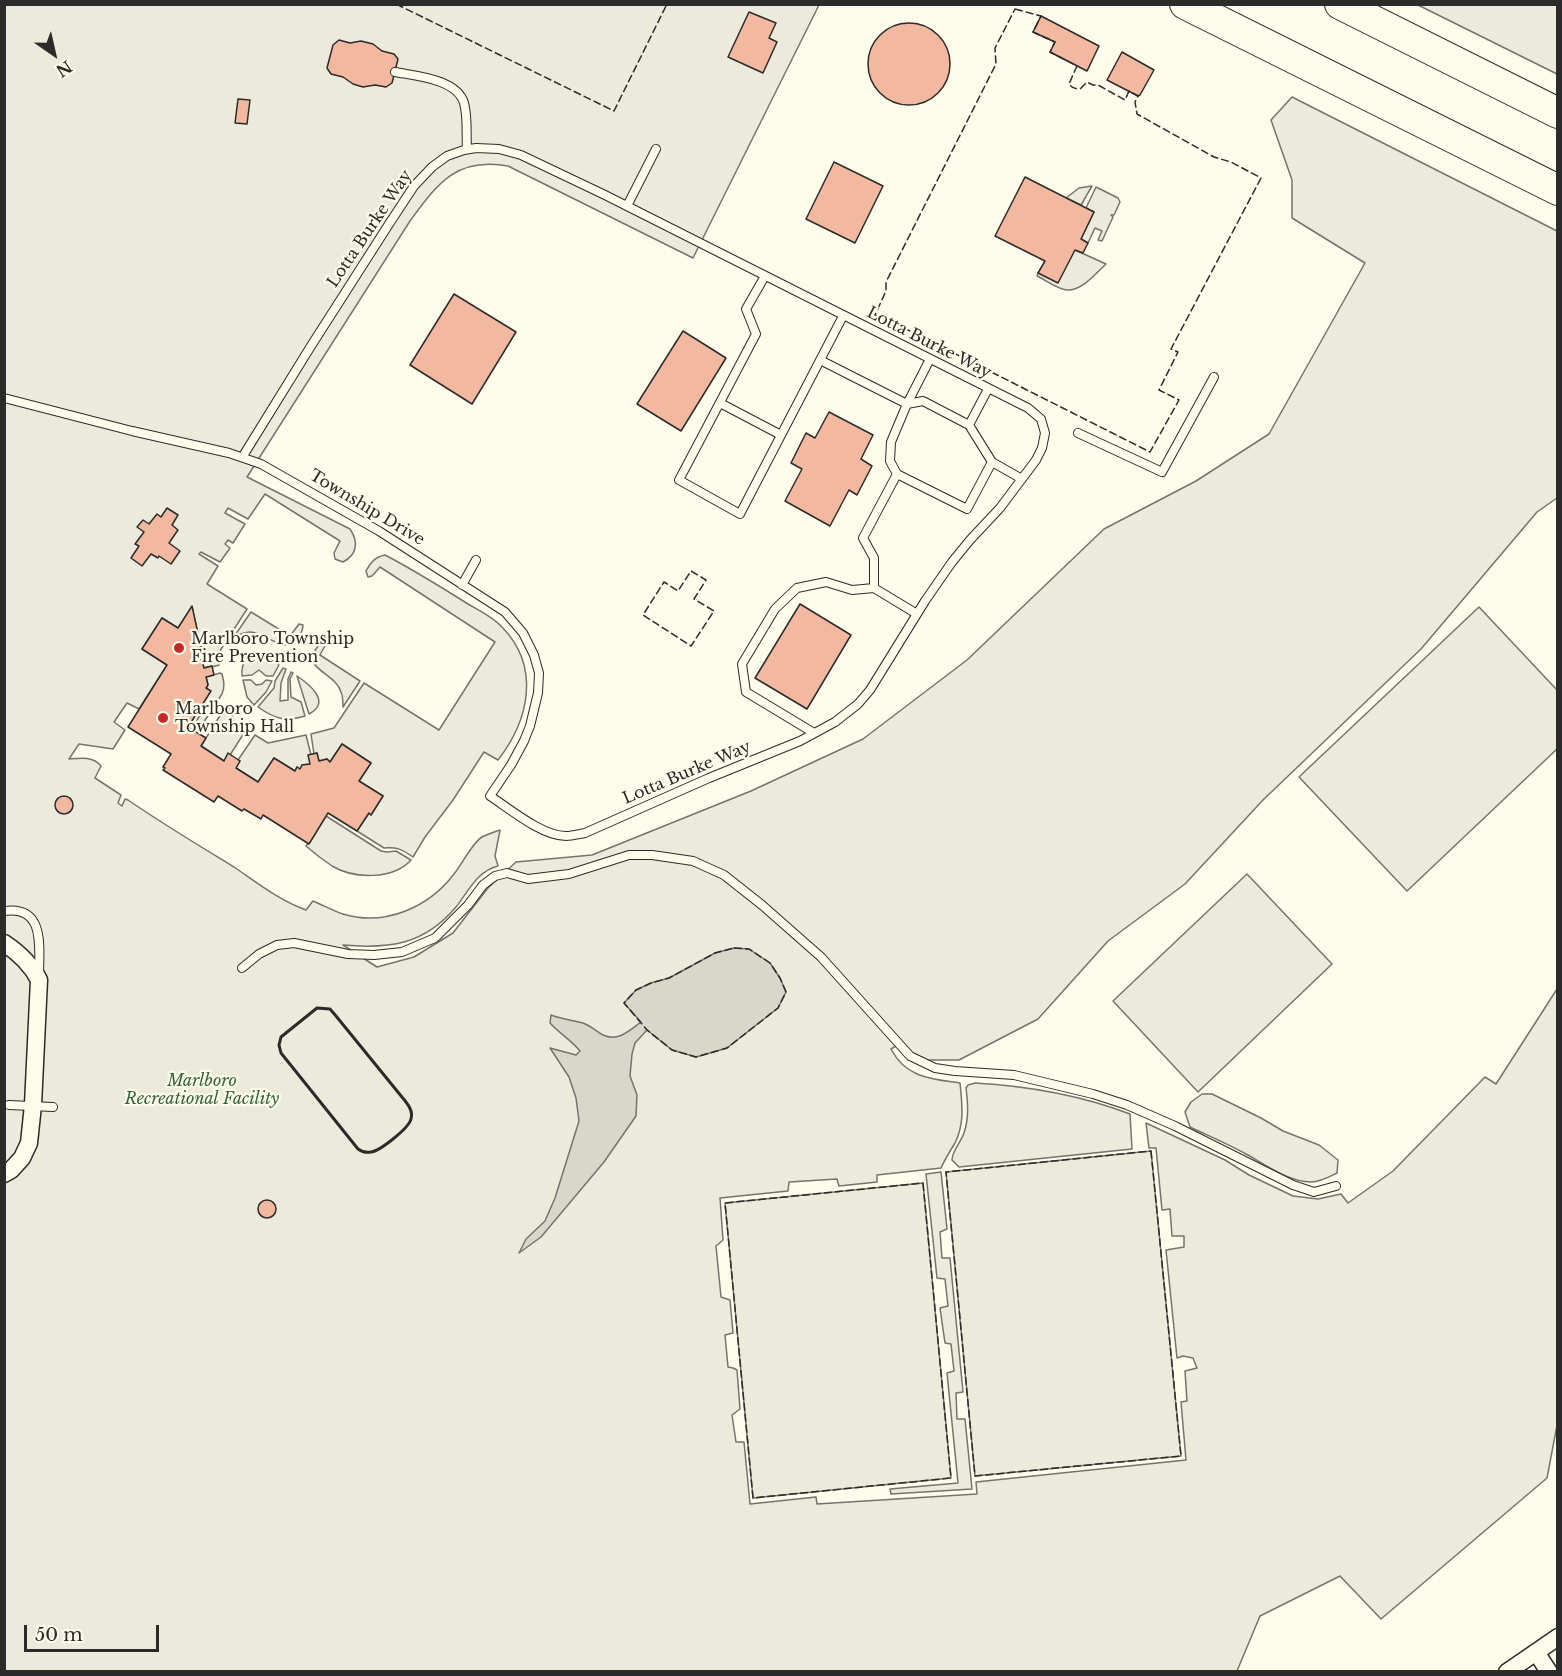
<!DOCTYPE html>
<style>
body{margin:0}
#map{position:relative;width:1562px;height:1676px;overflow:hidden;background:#fdfbea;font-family:"Libre Baskerville",serif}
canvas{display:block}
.frame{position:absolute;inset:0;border:6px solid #2b2b2b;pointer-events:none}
.north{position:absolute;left:24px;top:24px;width:60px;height:60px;-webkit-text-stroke:4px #fdfbea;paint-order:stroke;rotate:146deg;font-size:16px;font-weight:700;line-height:24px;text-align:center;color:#2b2b2b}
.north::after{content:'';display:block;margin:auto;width:21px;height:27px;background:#2b2b2b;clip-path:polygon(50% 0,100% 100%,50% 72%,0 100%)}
.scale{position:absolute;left:24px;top:1625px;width:135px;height:27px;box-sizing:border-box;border:3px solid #2b2b2b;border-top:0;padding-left:8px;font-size:18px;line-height:21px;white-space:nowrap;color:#2b2b2b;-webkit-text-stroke:4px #fdfbea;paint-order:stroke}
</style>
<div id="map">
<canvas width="1562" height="1676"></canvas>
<div class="frame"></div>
<div class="north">N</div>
<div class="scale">50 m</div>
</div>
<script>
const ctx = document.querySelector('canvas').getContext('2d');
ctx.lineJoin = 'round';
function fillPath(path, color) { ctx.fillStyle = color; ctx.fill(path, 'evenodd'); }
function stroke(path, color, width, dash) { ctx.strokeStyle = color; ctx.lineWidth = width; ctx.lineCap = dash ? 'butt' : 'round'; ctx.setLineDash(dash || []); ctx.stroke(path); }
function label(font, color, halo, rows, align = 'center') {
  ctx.font = font + ' "Libre Baskerville",serif'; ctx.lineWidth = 4.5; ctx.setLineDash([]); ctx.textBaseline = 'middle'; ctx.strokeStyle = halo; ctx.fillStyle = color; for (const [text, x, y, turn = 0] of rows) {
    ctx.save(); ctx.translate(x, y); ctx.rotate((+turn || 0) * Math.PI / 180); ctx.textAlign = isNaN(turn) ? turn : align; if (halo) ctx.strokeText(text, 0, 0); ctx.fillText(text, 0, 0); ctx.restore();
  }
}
const green = new Path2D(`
 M4,5H819L693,258L508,166C456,157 438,183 410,221L247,477L350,529C359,542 357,555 343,562L335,559L334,553L340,541L265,494L248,519L228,508L225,513L245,524L233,543L228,540L225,544L230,548L220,562L201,552L199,554L218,566L207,584L247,609L218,654L219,665L212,667V666L204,668L202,661L198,658L202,652L192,607L178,628L162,618L142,649L167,665L139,709L127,703L114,722L125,730L113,749L79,744L69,759C80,758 93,756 101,766L95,778L121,795L118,803L122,806L125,799L128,800C163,824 198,845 234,867C256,882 280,901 306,910L313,901C323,905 333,911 343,914C385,927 429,907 454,874C462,864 473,842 482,837C488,834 494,832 500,830L495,856L498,866C477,871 468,892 456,907C424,945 389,949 343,945L377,967L414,957L453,933L488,888L516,862L592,855L751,791L863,739L967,660L1104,529L1196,481L1269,434L1365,263L1292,218V180L1271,120L1292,97L1557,231V498L1537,512L1421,649L1263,800L1185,884L1108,941L1038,1019L959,1060H919L896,1046L891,1049C906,1078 931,1079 960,1083C962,1104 965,1123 955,1143C950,1151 945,1159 941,1168L877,1175V1182L839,1186L837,1179L789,1182L788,1191L720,1198L723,1240L716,1246L721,1297L730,1300L733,1333L725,1335L728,1367L733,1368L737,1370L740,1409L732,1415L736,1442H744L750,1504L816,1497L817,1504L977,1494L976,1482L1186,1460L1181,1402L1187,1401L1185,1371L1197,1368L1193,1358L1183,1356L1177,1358L1166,1250L1184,1247V1236H1172L1170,1209L1162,1210L1156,1148H1149L1146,1123L1225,1160L1249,1175L1293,1196L1318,1199L1341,1194L1348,1203L1393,1171L1485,1077L1496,1084L1557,989L1558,1420L1547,1478L1381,1619L1340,1576L1260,1616L1237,1671H5Z
 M1418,5H1557V74Z
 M1092,186L1081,205L1066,198L1079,188Z
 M1096,187L1118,198L1120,202L1114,215H1111L1113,217L1102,241L1098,240L1102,231L1095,228L1088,243L1081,239L1094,212L1086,208Z
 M1075,250L1106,264C1096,273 1082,291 1067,290C1057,289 1046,280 1037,276L1038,273Z
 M385,555C414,570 441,587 468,604C480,611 493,617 502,627C541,667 529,720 498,760L484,752L453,800L425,837L413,857C401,849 398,847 384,848L357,831L369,813L371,815L383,796L359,781L371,763L342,744L330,762L327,759L319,761L317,753L314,754L311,734L334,728L364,683L439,730L495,642L380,567L372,576L368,577L366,571C371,562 375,557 385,555Z
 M1479,607L1557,690V749L1407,891L1299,777Z
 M251,612L290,636L299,624L303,625C303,631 301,634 298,638C283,656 267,632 250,632C244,632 238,635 233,638Z
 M322,640H326L327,642L320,655L360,681L343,707C343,702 343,696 341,692C337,678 320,674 313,662L314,652Z
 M258,654L270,659L279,665L273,676H266L259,670L252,675L242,676C241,664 246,656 258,654Z
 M283,668L286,669L281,683L280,701L288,700V679L291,672L293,673L290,679L291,697L301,702L305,716C285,722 275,719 258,707L274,688L275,681Z
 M220,673L222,674C224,682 225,686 222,694L200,728L194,725L202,712L199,710L208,684L206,677Z
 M297,676C309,684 332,702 309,714Z
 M243,680H251L256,685L262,684L266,680L272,681L266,692L254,705L247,697Z
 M227,707L230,708L234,722L246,730L230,755L228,754L224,761L201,746L224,709Z
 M255,735L268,743L306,735L311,755L310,764L302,765L300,769L297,767L295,771L274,758L258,782L236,768L240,761L238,760Z
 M326,816L381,851L387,852L396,851L411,860C393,880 354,879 332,866C323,860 314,853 306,846Z
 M1247,874L1332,964L1198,1092L1113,1001Z
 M975,1083C1029,1086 1080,1095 1130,1114L1132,1149L959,1167L952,1160C952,1151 961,1142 964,1133C969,1118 968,1104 966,1088L968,1085Z
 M1202,1094H1212L1261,1118L1283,1131L1319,1145L1338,1160L1337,1173C1329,1177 1320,1182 1311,1182C1289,1182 1264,1164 1246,1154C1228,1144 1209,1136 1190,1127L1185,1112L1191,1102Z
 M1151,1151L1181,1456L975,1476L946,1172Z
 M941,1172L947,1229L940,1232L942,1258H950L963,1392L956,1393L957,1419H965L972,1489L891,1494L890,1489L958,1483L947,1373L954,1371L951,1344L945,1343L940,1308L948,1306L945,1279L937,1278L926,1174Z
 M923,1183L951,1478L753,1498L725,1203Z`);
const water = new Path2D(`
 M734,948L749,949L770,963L780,978L786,992L778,1008L727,1048L696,1057L672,1050L647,1030L635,1043L632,1054L630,1076L637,1095L636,1116L604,1162L541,1237L519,1253L526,1239L545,1221L555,1198L579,1121L576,1098L569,1077L550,1048L576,1055L580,1051C571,1040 560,1034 550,1023L551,1015C561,1019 572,1020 583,1023C591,1026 596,1031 603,1035C618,1042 629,1031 641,1022L624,1003L636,990L651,983L669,978L715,953Z`);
const building = new Path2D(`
 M749,12L776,23L769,38L777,42L763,73L728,57Z
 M1041,16L1099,46L1087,71L1050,52L1055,42L1033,32Z
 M868 64a41 41 0 1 1 82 0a41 41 0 1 1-82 0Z
 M339,40L350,43L361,41L373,44L382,51L394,54L398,59L392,83L386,87L375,85L363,87L353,84L343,77L331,74L327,68L333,45Z
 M1122,52L1154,70L1140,95L1138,96L1107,80Z
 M238,99L250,100L247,124L235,123Z
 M834,162L883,186L855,243L806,219Z
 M1025,177L1094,212L1081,239L1088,243L1083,253L1075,250L1058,283L1038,273L1045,261L995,236Z
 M454,294L516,332L472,404L410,365Z
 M683,331L726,358L681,431L637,404Z
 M829,412L873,435L861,459L872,466L857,495L849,490L830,526L785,501L802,469L791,463L806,433L815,438Z
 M167,508L178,515L172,525L178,530L169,543L180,551L171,564L159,556L158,558L151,554L142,566L131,558L139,546L135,544L144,532L137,527L143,520L149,524L157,514L161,517Z
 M800,604L851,635L807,709L755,678Z
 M192,606L202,652L198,658L202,661L204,668L212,666L214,675L206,677L208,685L206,688L211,691L188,727L206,738L201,746L224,761L228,753L240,761L236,768L258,782L274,758L295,771L297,767L300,769L302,765L310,764L308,755L317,753L319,761L327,759L330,762L342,744L371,763L359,781L383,796L371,815L369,813L357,831L328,813L309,844L263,815L261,819L244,809L242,811L218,796L214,802L163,770L165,768L163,767L171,754L128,727L167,665L142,649L162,618L178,628Z
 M55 805a9 9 0 1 1 18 0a9 9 0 1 1-18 0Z
 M258 1209a9 9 0 1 1 18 0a9 9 0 1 1-18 0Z`);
const lane = new Path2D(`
 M395,72C416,76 457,79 464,103C468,117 466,134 467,149
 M627,206L656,149
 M765,276L746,309L756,334L679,480L740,514L843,316
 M820,360L907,404L930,359
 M988,389L969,425L992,462L1022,479
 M4,398L132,431L229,453L261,464L379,531L505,612L523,633L534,655L539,673L538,693L530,726L524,741L511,765L490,796C510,809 542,836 566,836C572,836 579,834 585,833L709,778L800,741L835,722L858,704L870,690L925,601L952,562L970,540L1000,508L1036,460L1042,448L1045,433L1041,419L1028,408L605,195L521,155L499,149L476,148L464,150L447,156L432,167L414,186L389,224L311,346L243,456
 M720,403L781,435
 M1078,433L1162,472L1214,377
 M897,474L890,461L891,442L907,404L923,401L969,425
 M462,585L476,560
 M917,614L874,588V558L863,538L897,474L967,509L992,462
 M814,733L746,692L742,664L775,609L797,588L826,582L852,590L874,588
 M4,911C46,905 39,948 39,976
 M242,968L259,954L277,945L294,943L348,954L374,955L402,952L435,938L468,905L483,885L495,876L507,873L528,879L569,874L629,855H652L693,861L724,875L762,905L821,957L910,1056L935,1068L955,1071L1014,1075L1093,1094L1127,1105L1175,1126L1293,1185L1314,1192L1336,1186
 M9,1105L53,1107`);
const street = new Path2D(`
 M4,943C19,953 31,964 39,980L33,1105L29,1143L22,1158L11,1170L4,1174
 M1536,1652L1549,1672
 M1507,1672L1558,1637`);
const highway = new Path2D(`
 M1185,4L1558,190
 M1340,4L1558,113`);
const fence = new Path2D(`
 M396,4L614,111L667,4
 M1015,9L1041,16L1033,32L1055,42L1050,52L1077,66L1069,84C1072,88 1075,89 1080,89L1087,82L1093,85H1098L1125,100L1129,91L1138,96L1135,102L1137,114L1214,157L1231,162L1261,178L1171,349L1178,352L1159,390L1179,400L1150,452L902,327L875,315L886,291V282L996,64L995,48Z
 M691,571L706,580L694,599L714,611L691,646L643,615L664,582L678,591Z
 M734,948L749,949L770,963L780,978L786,992L778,1008L727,1048L696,1057L672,1050L647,1030L624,1003L636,990L651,983L669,978L715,953Z
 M1151,1151L1181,1456L975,1476L946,1172Z
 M923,1183L951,1478L753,1498L725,1203Z`);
const wall = new Path2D(`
 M317,1008L330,1009L336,1016L406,1102C410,1107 413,1113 411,1119C409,1128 380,1151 371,1152C366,1153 362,1152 358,1149L281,1053L279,1045L281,1037Z`);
const markers = [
 [179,648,6,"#c62828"],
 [163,718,6,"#c62828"]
];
const streetNames = [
 ["Lotta Burke Way",370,229,-56],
 ["Lotta Burke Way",929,343,27],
 ["Township Drive",367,508,31],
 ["Lotta Burke Way",687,773,-23]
];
const poiNames = [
 ["Marlboro Township",191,639],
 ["Fire Prevention",191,657],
 ["Marlboro",175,709],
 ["Township Hall",175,727]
];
const parkNames = [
 ["Marlboro",202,1081],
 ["Recreational Facility",202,1099]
];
fillPath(green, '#ecebdb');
stroke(green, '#74746e', 1.5);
fillPath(water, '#d8d7c9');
stroke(water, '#74746e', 1.5);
fillPath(building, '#f2b8a0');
stroke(building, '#2b2b2b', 1.5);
stroke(lane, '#2b2b2b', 10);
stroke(street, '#2b2b2b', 19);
stroke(highway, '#2b2b2b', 32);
stroke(lane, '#fdfbea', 8);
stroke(street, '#fdfbea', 16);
stroke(highway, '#fdfbea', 30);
stroke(fence, '#2b2b2b', 1.5, [8, 3]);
stroke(wall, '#2b2b2b', 3);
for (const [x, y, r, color] of markers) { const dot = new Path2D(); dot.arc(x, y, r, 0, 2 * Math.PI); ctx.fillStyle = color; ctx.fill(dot); stroke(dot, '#fdfbea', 2); }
label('16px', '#2b2b2b', '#fdfbea', streetNames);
label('16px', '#2b2b2b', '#fdfbea', poiNames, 'left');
label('italic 16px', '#34623c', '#fdfbea', parkNames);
</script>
